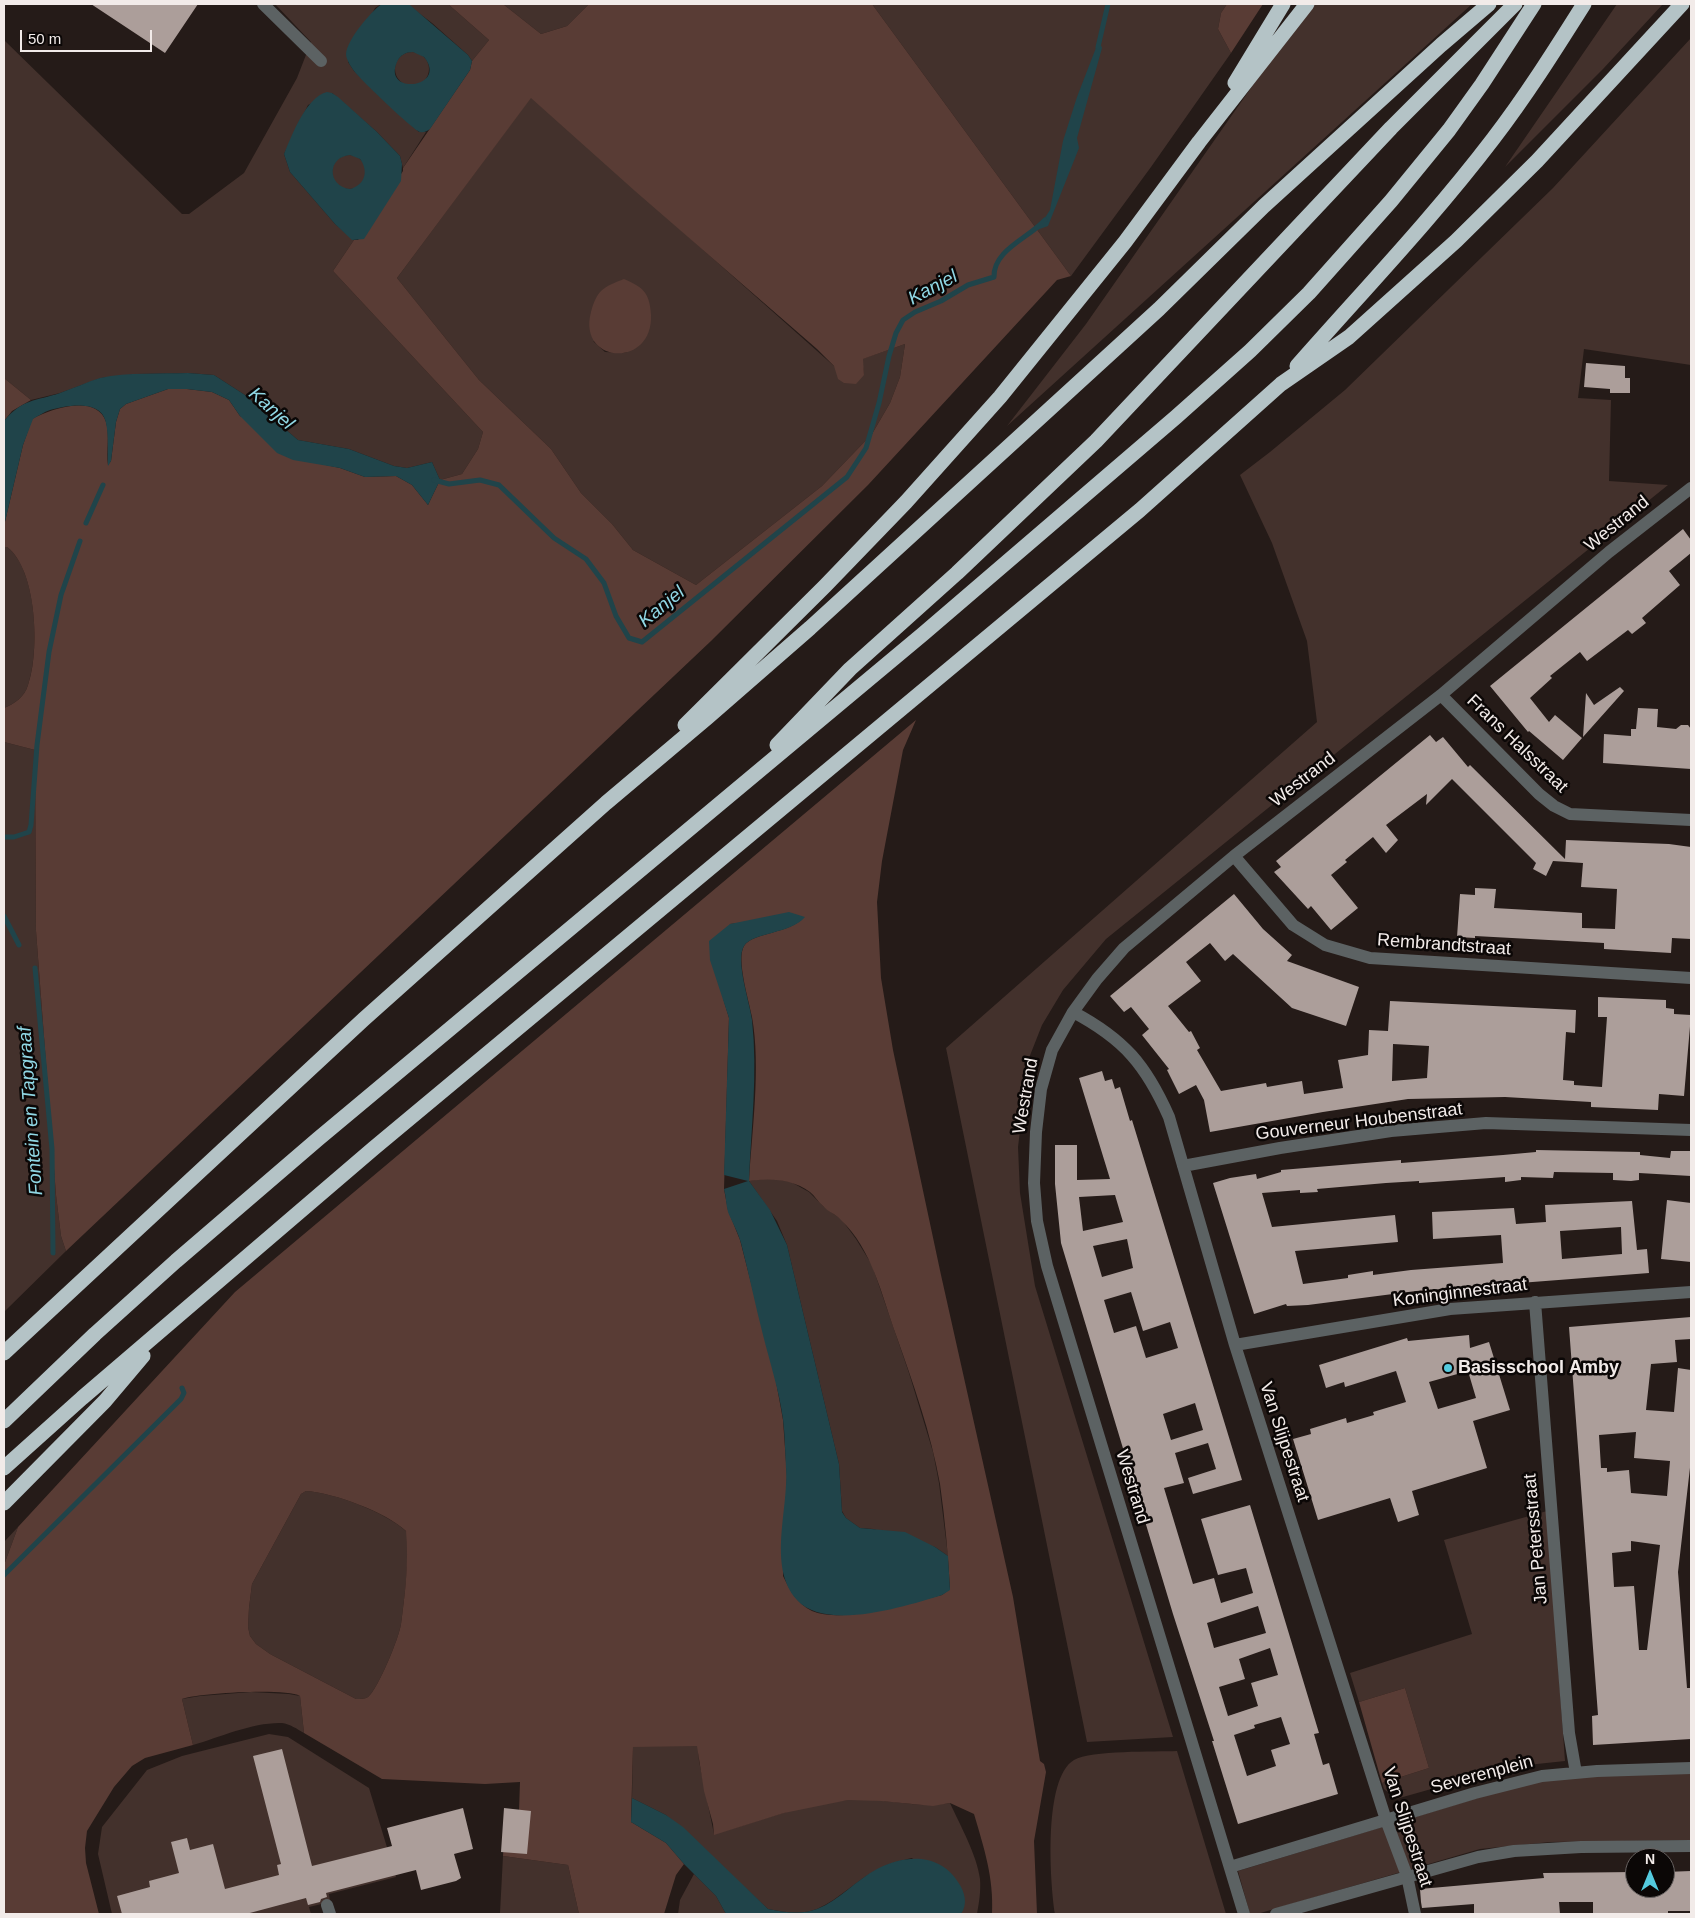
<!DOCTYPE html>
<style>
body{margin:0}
#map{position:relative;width:1695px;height:1918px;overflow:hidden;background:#251b18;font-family:Helvetica,sans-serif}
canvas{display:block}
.frame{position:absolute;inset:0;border:5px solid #f2ebe9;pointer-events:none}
.north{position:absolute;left:1625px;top:1848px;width:50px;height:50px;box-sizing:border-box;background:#0b0706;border:1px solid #676261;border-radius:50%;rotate:0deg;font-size:14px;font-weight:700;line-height:20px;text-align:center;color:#f2ebe9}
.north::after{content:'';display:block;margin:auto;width:18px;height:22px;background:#54cade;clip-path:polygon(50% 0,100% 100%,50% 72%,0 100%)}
.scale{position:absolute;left:20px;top:30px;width:132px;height:22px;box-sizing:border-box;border:2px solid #f2ebe9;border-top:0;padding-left:6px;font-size:15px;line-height:18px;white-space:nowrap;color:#f2ebe9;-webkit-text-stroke:4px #0b0706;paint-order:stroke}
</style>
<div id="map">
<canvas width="1695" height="1918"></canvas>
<div class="frame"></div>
<div class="north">N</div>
<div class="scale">50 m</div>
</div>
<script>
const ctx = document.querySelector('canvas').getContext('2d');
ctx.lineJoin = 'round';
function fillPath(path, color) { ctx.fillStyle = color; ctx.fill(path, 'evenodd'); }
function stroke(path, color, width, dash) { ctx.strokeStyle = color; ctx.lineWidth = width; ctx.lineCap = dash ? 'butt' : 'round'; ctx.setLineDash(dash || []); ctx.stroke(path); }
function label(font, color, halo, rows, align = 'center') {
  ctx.font = font + ' Helvetica,sans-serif'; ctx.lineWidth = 5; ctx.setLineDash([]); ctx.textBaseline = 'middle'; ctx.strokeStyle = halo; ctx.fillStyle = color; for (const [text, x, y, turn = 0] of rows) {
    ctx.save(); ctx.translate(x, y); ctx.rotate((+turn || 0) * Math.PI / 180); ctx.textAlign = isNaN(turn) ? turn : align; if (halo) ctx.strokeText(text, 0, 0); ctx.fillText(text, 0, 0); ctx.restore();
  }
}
const green = new Path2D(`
 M275,4H381L375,8L348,62L354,71L386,102L419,132H426L403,168L400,156L377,132L332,93L308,105L284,154L290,172L335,224L354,240L333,271L483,432L478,449L462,474L440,480L432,462L407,468L394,466L349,449L298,440L245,395L214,375L188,373L138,374L101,378L60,393L31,400L4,378V40L182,214H189L244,173L297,78L311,42Z
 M407,4H448L489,40L472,61L468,55L432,23Z
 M503,4H589L567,26L541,34Z
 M872,4H1227L1221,13L1218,29L1231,53L1151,167L1071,276Z
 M1315,4H1472L1007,426L1086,324L1283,42Z
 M1617,4H1663L1603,69L1505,167Z
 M1691,38V365L1584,349L1578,398L1611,400L1609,481L1668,485L1106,939L1063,990L1042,1025L1029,1058L1018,1147L1020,1193L1035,1286L1173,1737L1087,1742L946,1048L1317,722L1307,641L1272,543L1240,475L1270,452L1345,390L1553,188Z
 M395 69a17 17 0 1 1 34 0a17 17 0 1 1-34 0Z
 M531,97L834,366L864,375L862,359L905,344L900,377L890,403L872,434L822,486L696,585L633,550L612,524L581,493L551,449L479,380L397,278ZM593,341L627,353L605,352Z
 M332 172a17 17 0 1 1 34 0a17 17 0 1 1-34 0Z
 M4,547H7C37,569 40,652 28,685C25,696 15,704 4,708Z
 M4,742L35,750L36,931L56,1195L61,1236L66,1251L4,1312Z
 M769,1178L791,1182L809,1192L823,1206L842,1220L856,1239L872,1265L909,1373L933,1452L939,1483L948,1556L935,1547L873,1529L860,1528L846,1518L842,1511L839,1464L787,1245L777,1221L749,1181Z
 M306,1491C334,1493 386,1512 407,1532C409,1560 405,1595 401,1624C399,1638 378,1689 368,1697C365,1699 360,1699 356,1699L270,1654L256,1644L250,1636L248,1627L249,1608L252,1584L301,1494Z
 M1547,1511L1565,1761L1509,1767L1396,1799L1384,1789L1382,1783L1429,1768L1405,1688L1359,1702L1350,1673L1472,1634L1444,1540Z
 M18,1527L4,1565V1542Z
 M251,1692L289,1694L300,1696L304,1733C297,1729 290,1724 282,1723C254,1722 220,1737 193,1745L182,1699L200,1696Z
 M269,1734L288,1737L369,1788L396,1877L329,1894L330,1902L309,1907L311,1914H112L98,1854L102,1827L147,1770L182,1756Z
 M633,1746H698L699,1761L714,1834C758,1822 801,1804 847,1800C882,1797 916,1809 950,1803C960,1825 977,1855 980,1879C981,1891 979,1903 977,1914H961L962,1913L912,1858C900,1861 889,1863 879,1869C857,1879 840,1899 817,1909C802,1915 783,1912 768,1909L666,1815L632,1798Z
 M1177,1751L1226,1914H1055C1050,1882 1043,1778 1074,1760C1091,1750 1155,1752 1177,1751Z
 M1691,1773V1840L1550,1842L1480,1849L1257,1914H1250L1238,1871L1484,1796L1562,1775Z
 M503,1856L568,1865L579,1914H497L500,1913Z
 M694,1874L716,1896L726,1914H678L680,1900Z`);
const forest = new Path2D(`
 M448,4H503L541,34L567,26L589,4H872L1071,276L1057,280L868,485L711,641L66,1251L61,1236L56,1195L36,931L35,750L4,742V708C15,704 25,696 28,685C40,653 37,569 7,547H4V526L23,445L32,419C50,409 97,393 106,422C110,435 106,452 108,465L111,461L116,422L120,409L126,404L168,389H187L212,392L229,400L240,416L321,464L340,468L365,477L396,476L412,485L428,505L440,480L462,474L478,449L483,432L333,271L354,240H358L403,171V168L470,70L472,61L489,40ZM531,98L635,191L817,349L834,366L838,379L844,383L856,384L864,375L863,359L905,344L900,377L890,403L872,434L822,486L696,585L633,550L612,524L581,493L551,449L479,380L397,278Z
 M1227,4H1263L1231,53L1218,29L1221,13Z
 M624,279C643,287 650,293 651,315C653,369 577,364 591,312C597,290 603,287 624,279Z
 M4,378L31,400L12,411L4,421Z
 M916,720L903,750L882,861L877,902L881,978L893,1050L941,1275L1013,1597L1040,1761L1044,1764L1046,1772L1034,1841L1037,1914H992C994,1878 984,1848 974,1814L950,1803L933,1806L881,1801L848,1800L784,1813L714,1835L713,1824L704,1791L697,1746L633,1747L631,1822L666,1843L684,1864L676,1875L664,1914H579L568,1865L503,1856L506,1809L519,1811L520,1782L485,1784L382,1779L304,1733L300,1696C285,1688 200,1693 182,1699L193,1745L145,1758L132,1766L114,1787L87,1831L85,1848L86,1863L99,1914H4V1565L18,1527L235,1292ZM804,917C790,934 753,932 744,946C736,959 749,1001 752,1017C761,1067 752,1130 749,1181C770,1178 792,1179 810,1192C815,1196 818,1202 823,1206C828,1212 836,1214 841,1220C872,1249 882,1296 896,1335C913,1383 931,1433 940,1484C945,1519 948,1554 950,1589L942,1595C908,1603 844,1624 812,1611C797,1604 790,1590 783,1576L787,1476L783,1420L775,1376L740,1240L728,1210L724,1189L729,1018L723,998L730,924ZM306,1491C334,1493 386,1512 406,1531C409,1560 405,1595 401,1624C399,1638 378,1689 368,1697C365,1699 360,1699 356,1699L270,1654L256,1644L250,1636L248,1627L249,1608L252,1584L301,1494Z
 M1405,1688L1429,1768L1382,1783L1359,1702Z`);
const water = new Path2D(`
 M382,4H407L410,5L468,55L472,61L470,70L430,129C427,131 424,133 420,132C413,130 360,79 354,71C351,67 346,59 346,54C347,40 371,11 382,4ZM413,52L424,57C449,88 382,96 397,62C400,55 406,52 413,52Z
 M1099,40L1102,48L1077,138L1079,148L1048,226L1037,230L1050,210L1063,141L1077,97Z
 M327,92L332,93L338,97L377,132L400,156L402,164L401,181L364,239L352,240L335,224L290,172L284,154C292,135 306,97 327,92ZM350,155L360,159C369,171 365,185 350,189C327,186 327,157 350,155Z
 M188,373L214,375L245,395L298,440L349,449L394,466L407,468L432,462L440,480L428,505L412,485L396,476L365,477L340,468L293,460L277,453L240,416L229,400L212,392L187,389H168L126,404L120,409L116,422L111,461L108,466C107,452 109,437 106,423C102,399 67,405 50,410C44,412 38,416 33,419L23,445L4,526V421C22,399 36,401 60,393C74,388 87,382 100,378C128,372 160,374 188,373Z
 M789,912L805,917C791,934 753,932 744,946C735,960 750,1003 752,1020C758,1074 751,1128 749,1181L770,1210L787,1245L839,1464L842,1512L846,1518L860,1528L905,1532L935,1547L948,1556L950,1590L942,1595C906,1606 826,1632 797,1600C767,1567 789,1509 786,1468C785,1452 785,1435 783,1419C779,1390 770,1363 763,1335C755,1304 749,1274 741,1243C738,1232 732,1222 728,1212C726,1205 726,1196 724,1189L748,1181L724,1175L729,1018L710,960L709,941L730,924Z
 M632,1798L666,1815L683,1827L768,1909C783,1912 802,1915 817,1909C840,1900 856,1880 877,1869C905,1854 940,1853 958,1882C965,1892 968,1904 961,1914H726L716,1896L684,1864L666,1843L631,1822Z`);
const stream = new Path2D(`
 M1098,47L1108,4
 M434,480L449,484L480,480L499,485L554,538L586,559L604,583L616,616L629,638L642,642L847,477L866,448L879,403L889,356L896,333L903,320L915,312L941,301L968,285L994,277C993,250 1029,238 1045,220
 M86,523L103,485
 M4,837H14L29,832L31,825L37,745L49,652L61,595L80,541
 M4,916L19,945
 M35,968L52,1149L53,1253
 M4,1575L181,1399L184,1393L182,1388`);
const building = new Path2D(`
 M91,4H198L165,53Z
 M1586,363L1625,366V378H1630V393H1610V389L1584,387Z
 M1683,529L1691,540V553L1669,571L1680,585L1642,618L1646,623L1632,634L1628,630L1587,661L1580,652L1550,676L1552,678L1530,698L1549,722L1555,715L1582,738L1563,760L1529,731L1528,732L1490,686Z
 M1620,687L1624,691L1583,737L1586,693L1594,705Z
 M1638,708L1658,709L1657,727L1676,729L1681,725H1688L1691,729V769L1603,763L1604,734L1631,736V729H1636Z
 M1430,735L1436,742L1443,737L1468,767L1470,765L1565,859L1566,840L1669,844L1691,847V939L1672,938L1671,953L1604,949V943L1475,936V938L1457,937L1460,894L1475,895V888L1496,889L1494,908L1582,913V928L1615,929L1617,889L1581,887L1583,863L1553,861L1546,876L1533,869L1536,863L1452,779L1426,805L1427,794L1386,825L1398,840L1386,853L1373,837L1345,860L1347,862L1331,875L1358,908L1331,930L1311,906L1308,909L1274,872L1281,867L1276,861Z
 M1234,894L1263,929L1292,955L1287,961L1359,987L1346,1026L1292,1008L1233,954L1225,961L1210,943L1186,962L1201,981L1168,1006L1189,1032L1191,1031L1200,1048L1197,1050L1221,1091L1266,1083L1267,1087L1302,1081L1304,1094L1343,1088L1338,1060L1368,1055L1369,1030L1388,1031L1390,1001L1576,1010L1575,1033L1566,1032L1563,1080L1574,1081V1085L1602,1087L1607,1017H1598V997L1666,1000V1008L1674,1009V1014L1691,1015L1684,1096L1659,1094L1658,1110L1591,1107V1102L1505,1097L1408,1099L1323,1112L1210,1132L1204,1100L1196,1085L1179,1094L1167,1070L1169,1069L1142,1035L1149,1029L1131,1007L1124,1012L1110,996ZM1393,1044L1429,1046L1427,1078L1392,1081Z
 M1102,1071L1105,1081L1112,1079L1115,1089L1120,1087L1130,1121L1132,1120L1242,1480L1193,1494L1188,1478L1216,1469L1208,1443L1175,1453L1184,1483L1164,1488L1193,1584L1214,1578L1221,1603L1253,1593L1246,1568L1218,1575L1201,1519L1250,1505L1319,1733L1314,1734L1323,1765L1329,1763L1338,1794L1238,1824L1212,1741H1214L1173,1614L1061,1243L1055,1184V1145H1077V1180L1110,1179L1079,1078ZM1115,1195L1123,1222L1083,1231L1079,1197ZM1127,1239L1133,1268L1102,1277L1093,1246ZM1131,1292L1143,1331L1170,1322L1178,1348L1146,1358L1136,1326L1114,1333L1104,1300ZM1195,1403L1203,1430L1171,1440L1163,1414ZM1258,1606L1266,1633L1214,1648L1207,1623ZM1270,1648L1278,1675L1251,1683L1258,1706L1228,1716L1219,1687L1245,1679L1239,1659ZM1281,1717L1290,1744L1271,1750L1276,1766L1247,1776L1234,1735L1255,1728L1254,1725Z
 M1536,1150L1640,1152V1155L1670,1158L1671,1151H1691V1176L1639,1173V1180L1631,1181L1613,1180V1173L1554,1172L1553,1178L1521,1177V1180L1505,1182V1177L1419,1183V1181L1386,1183L1317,1189L1318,1192L1300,1193V1190L1262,1193L1272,1227L1395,1215L1398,1242L1295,1251L1303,1284L1348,1278V1275L1373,1271V1275L1411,1270L1503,1263L1501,1235L1433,1239L1432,1212L1514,1208L1516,1224L1546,1222L1545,1205L1632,1201L1637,1250L1647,1249L1649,1273L1416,1291L1308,1305L1287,1306L1286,1304L1254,1314L1213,1183L1230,1178L1256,1174L1257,1179L1281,1172V1170L1401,1160V1163L1503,1155L1536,1152ZM1621,1227L1622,1254L1562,1259L1560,1231Z
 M1667,1200L1691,1203V1262L1661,1259Z
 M1691,1317V1339L1675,1340L1677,1362L1651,1364L1646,1410L1674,1412L1678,1368L1691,1370V1459L1678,1572L1687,1688H1690L1691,1704V1739L1593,1745L1592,1716L1598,1715L1569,1327ZM1636,1432L1634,1458L1670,1461L1667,1496L1631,1493L1629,1470L1607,1472V1468H1601L1599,1435ZM1631,1541L1660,1545L1647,1650H1639L1634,1586L1614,1587L1612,1553L1631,1551Z
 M1469,1335L1470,1348L1489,1342L1510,1410L1473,1421L1487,1468L1412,1491L1419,1515L1398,1522L1390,1498L1318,1520L1293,1439L1311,1434L1310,1429L1346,1418L1347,1423L1374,1415L1373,1412L1406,1402L1396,1371L1345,1387L1344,1382L1326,1388L1319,1365L1407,1338L1408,1341ZM1468,1371L1476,1398L1438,1409L1429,1382Z
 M282,1749L312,1866L392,1846L387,1828L463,1808L473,1849L454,1854L461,1878L456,1881L421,1890L416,1870L326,1893L327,1897L321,1899L320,1902L308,1905L306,1898L246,1914H122L117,1896L150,1887L149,1881L179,1873L171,1842L187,1838L190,1850L213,1844L225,1889L279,1875L277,1865L281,1864L253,1756Z
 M504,1808L531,1811L527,1854L501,1852Z
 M1691,1871V1911H1668V1914L1593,1913V1902H1559L1560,1914H1474V1904L1422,1908L1421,1902L1420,1889L1544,1878L1543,1873L1635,1872V1888H1665V1872Z`);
const minor = new Path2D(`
 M263,4L321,61
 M1441,695L1539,794L1554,806L1570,814L1691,820
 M1234,856L1293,925L1325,945L1370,958L1691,978
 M1073,1012C1124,1039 1146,1065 1169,1117L1235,1345L1386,1820L1407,1876L1415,1914
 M1183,1166L1280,1148L1391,1131L1486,1123L1691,1130
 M1535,1302L1569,1733L1576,1773
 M1235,1345L1450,1309L1691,1292
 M1230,1867L1475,1793L1542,1776L1597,1771L1691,1768
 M327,1905L330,1914
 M1244,1914L1047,1266L1037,1221L1034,1183L1036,1132L1041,1089L1052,1050L1073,1012L1097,979L1124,948L1234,856L1441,695L1609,552L1691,488
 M1276,1914L1478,1857L1514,1851L1581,1847L1691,1846`);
const highway = new Path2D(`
 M1235,83L1283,4
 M1297,366C1363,291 1432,219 1493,139C1526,96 1555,50 1584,4
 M685,725L825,586L906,502L1000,397L1125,242L1199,142L1307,4
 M777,745L850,669L957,573L1096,441L1391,128L1515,4
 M4,1353L364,1019L606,803L708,717L810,628L1159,309L1264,206L1441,45L1489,4
 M4,1421L95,1334L176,1261L318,1139L923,634L1176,417L1250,351L1309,293L1391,201L1449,130L1482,84L1534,4
 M4,1468L82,1398L374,1148L1140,510L1281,384L1349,337L1456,241L1537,161L1682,4
 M4,1503L105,1401L143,1356`);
const markers = [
 [1448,1368,5,"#54cade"]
];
const streetNames = [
 ["Westrand",1617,524,-39],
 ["Frans Halsstraat",1517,744,44],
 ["Westrand",1303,780,-38],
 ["Rembrandtstraat",1444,945,4],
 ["Westrand",1026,1096,-80],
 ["Gouverneur Houbenstraat",1359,1122,-7],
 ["Koninginnestraat",1460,1293,-7],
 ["Van Slijpestraat",1284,1442,72],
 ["Westrand",1132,1487,73],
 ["Jan Petersstraat",1536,1539,-95],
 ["Severenplein",1482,1775,-15],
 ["Van Slijpestraat",1407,1827,72]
];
const poiNames = [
 ["Basisschool Amby",1458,1368]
];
const waterNames = [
 ["Kanjel",933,288,-28],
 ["Kanjel",271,409,42],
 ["Kanjel",662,607,-39],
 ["Fontein en Tapgraaf",31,1111,-94]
];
fillPath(green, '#43312c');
fillPath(forest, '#593c35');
fillPath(water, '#20444a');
stroke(stream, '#20444a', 5);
fillPath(building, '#ac9e9a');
stroke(minor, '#5c6263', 12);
stroke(highway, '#b4c3c6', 15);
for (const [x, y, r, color] of markers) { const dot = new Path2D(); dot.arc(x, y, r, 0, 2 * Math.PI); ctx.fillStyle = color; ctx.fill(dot); stroke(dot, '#0b0706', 2); }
label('18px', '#f2ebe9', '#0b0706', streetNames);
label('bold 18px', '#f2ebe9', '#0b0706', poiNames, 'left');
label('italic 19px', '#90d7e4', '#0b0706', waterNames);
</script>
